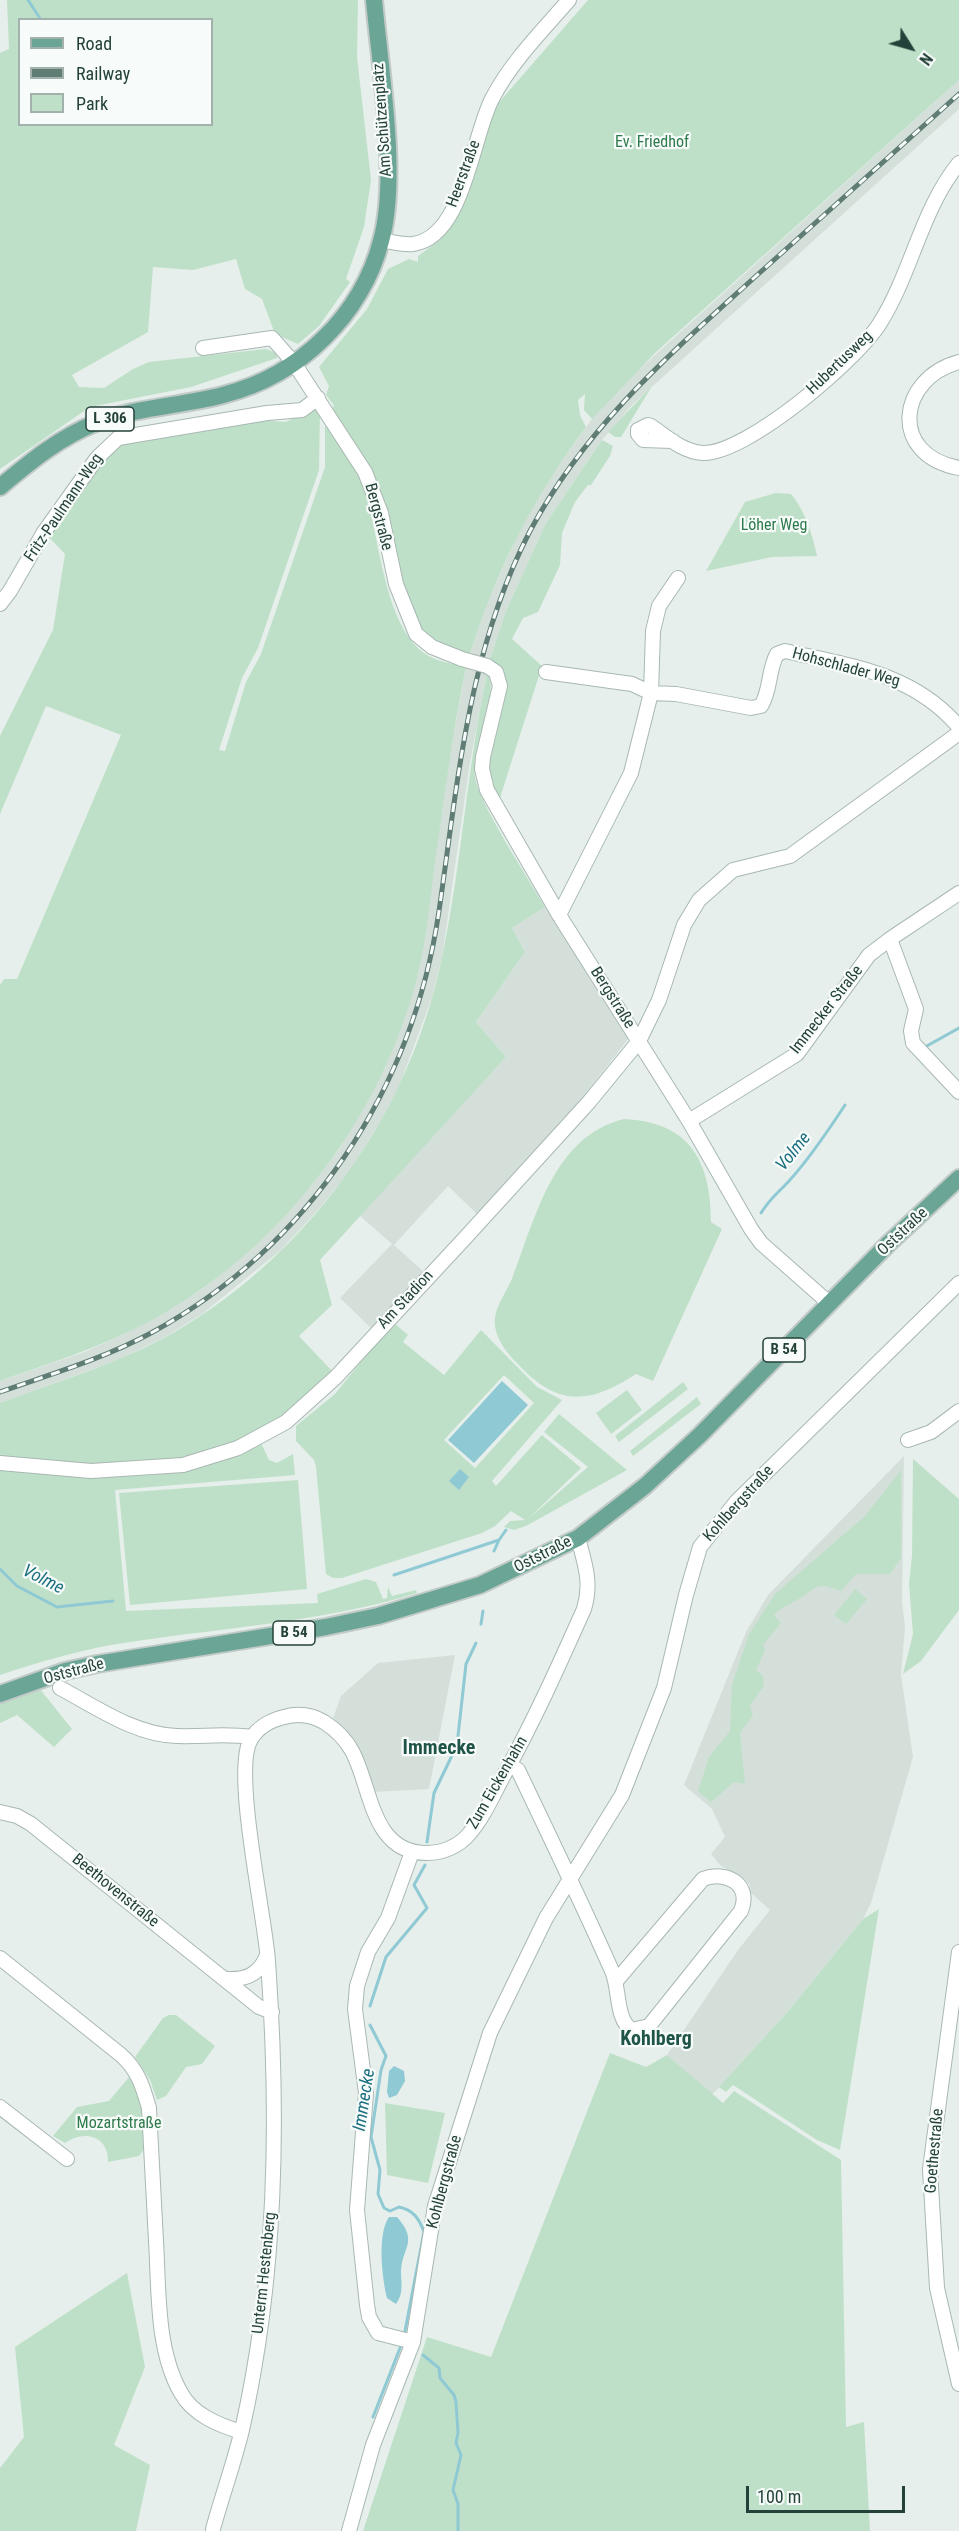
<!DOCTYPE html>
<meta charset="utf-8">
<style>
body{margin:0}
#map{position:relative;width:959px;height:2531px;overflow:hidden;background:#e6efeb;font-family:"Roboto Condensed",sans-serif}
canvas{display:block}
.legend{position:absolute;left:18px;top:18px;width:195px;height:108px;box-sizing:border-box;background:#f7fbf9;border:2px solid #a3b1ad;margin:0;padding:8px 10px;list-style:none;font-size:18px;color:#24423a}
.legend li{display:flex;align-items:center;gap:12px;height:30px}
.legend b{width:30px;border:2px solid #a3b1ad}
.north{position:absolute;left:881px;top:18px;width:60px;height:60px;-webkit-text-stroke:4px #f7fbf9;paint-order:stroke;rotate:127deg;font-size:16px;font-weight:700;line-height:24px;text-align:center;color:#24423a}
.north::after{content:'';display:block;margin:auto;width:21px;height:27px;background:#24423a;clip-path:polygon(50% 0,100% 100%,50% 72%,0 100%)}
.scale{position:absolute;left:746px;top:2486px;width:159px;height:27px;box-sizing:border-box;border:3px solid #24423a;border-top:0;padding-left:8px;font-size:18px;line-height:21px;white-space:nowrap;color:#24423a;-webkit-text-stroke:4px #f7fbf9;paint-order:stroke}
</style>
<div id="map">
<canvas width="959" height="2531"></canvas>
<ul class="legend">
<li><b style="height:8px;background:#6aa596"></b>Road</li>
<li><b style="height:8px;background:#5f7d75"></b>Railway</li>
<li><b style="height:16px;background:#bfe0c8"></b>Park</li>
</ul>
<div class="north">N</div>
<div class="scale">100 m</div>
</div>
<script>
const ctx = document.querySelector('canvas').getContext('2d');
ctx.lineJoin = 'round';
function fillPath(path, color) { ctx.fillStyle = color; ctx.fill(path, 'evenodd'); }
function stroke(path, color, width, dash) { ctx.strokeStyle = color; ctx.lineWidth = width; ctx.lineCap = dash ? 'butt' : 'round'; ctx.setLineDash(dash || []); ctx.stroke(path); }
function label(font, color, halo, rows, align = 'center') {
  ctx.font = font + ' "Roboto Condensed",sans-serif'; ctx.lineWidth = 4.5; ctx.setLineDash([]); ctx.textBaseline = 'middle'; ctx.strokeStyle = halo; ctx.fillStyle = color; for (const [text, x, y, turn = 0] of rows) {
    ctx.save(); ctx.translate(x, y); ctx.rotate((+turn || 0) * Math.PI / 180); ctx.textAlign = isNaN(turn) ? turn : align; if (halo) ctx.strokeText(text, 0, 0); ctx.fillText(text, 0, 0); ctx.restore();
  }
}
const built = new Path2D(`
 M959,80V109L633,404L602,440L546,523L506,611L489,662L470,762L442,957L432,997L400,1084L381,1120L352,1168L318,1210L281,1250L202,1314L165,1337L120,1359L0,1403V1381L82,1353L120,1336L163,1314L202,1289L239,1260L276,1225L311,1186L340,1148L386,1064L418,974L451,748L466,667L483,612L524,520L555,470L592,419L624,383Z
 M545,907L628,1039L554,1135L479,1216L448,1186L394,1245L425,1273L372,1329L340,1298L392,1244L359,1215L506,1057L476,1022L525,952L512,928Z
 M904,1456L902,1602L905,1627L901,1675L913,1757L871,1903L863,1919L790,2009L712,2095L667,2055L738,1950L770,1910L751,1893L750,1885L742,1877L721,1866L711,1854L725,1837L712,1809L684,1785L746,1632L768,1595Z
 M455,1655L429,1789L373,1792L354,1741L333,1718L341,1696L378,1663Z`);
const green = new Path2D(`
 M7,0H358L357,57L371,180L364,227L346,279L350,282L319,326L298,344L275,334L262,299L245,289L236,259L193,270L153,267L148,332L72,375L79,387L104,388L133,369L149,362L266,349L276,353L277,358L191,387L90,407L0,469V53L9,49ZM20,20H212V124H20Z
 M588,0H959V80L655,353L592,419L584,410L585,394L578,400L580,415L586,427C533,498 495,572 469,657L445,650L422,632L410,609L368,466L332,409L334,405L326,395L329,386L319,367L367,309L388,269L409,259L418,262V256L441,239L462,208L488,115Z
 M652,386L621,437H615L608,432Z
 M315,407L320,409L319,470L258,648L242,678L219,750L225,751L246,682L261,654L325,467V425C340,446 356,467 365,492C380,538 384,628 427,655C439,662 454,664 466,667C452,734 444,801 434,869C430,904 426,940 418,974C383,1114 287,1242 163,1314C111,1344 56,1361 0,1381V985L4,979H17L121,735L46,706L0,814V736L53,630L65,554L44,532L106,447L238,418L286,422Z
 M602,440L613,446L610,456L591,485H588L575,502L562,533L560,565L538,612L523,618L512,639L542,666L499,801C477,762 494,725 504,684L489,662L506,611L546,523Z
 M776,493L791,494C806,512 812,534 817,556L772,557L706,571L745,502Z
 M487,674C501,689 472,751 475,777C478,802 530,881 545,907L512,928L525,952L476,1022L506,1057L320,1260L332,1305L299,1336L332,1371C313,1390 293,1410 270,1426C192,1479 88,1464 0,1457V1403C55,1382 111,1366 164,1338C306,1260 410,1115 442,957C462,863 467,767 487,674Z
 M624,1119C690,1122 711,1161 711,1222L722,1229L653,1381L636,1374C587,1406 556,1406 516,1362C505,1351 493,1335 495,1318C496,1305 509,1288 513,1276C536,1216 554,1136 624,1119Z
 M393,1322L408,1335L403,1342L444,1375L481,1330L537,1387L562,1400L492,1481L496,1486L542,1435L581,1468L527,1520L588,1467L544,1432L559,1414L627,1470L526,1526L514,1530L504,1527L510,1521L525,1520L511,1511L495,1526L482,1533L342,1578H333L326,1574L316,1467L314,1460L296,1441V1426L335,1394ZM504,1375L534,1403L475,1468L444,1440Z
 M683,1382L688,1389L619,1442L615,1436Z
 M627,1390L642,1410L611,1434L596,1413Z
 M697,1397L701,1404L633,1456L630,1451Z
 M261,1443L269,1460L277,1463L293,1454L295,1475L115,1490L126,1611L318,1603L317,1594L366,1579L376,1582L383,1599L387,1598L388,1587L392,1596L416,1590L417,1593C317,1624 213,1628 111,1645C73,1652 36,1663 0,1675V1469C73,1474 152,1486 223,1460C236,1456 248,1449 261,1443Z
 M913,1459L959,1499V1610L921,1661L903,1674L913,1634L909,1584L912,1556Z
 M901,1470V1558L890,1574H856L841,1591C819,1583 819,1584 802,1597C792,1604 783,1605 774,1615L781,1623L763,1645L765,1650L756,1670L763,1676L764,1685L750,1706L753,1715L740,1733L745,1784L734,1782L711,1802L698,1791L709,1757L730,1731L732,1685L749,1634L775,1594L865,1516Z
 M298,1480L307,1589L130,1605L119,1493Z
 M855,1589L867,1599L846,1624L834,1615Z
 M39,1688L72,1729L54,1747L17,1715L0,1723V1701Z
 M879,1909L840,2150L817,2140L733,2085L726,2092L719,2087L790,2009L863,1919Z
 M169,2015H176L215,2046L202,2064L186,2067L166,2096L157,2100L150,2080L135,2057L163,2018Z
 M610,2053L646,2067L667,2055L723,2103L734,2091L841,2160L846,2427L864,2422L870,2531H363L427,2337L491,2357Z
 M129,2077L142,2100L147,2145L139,2156L108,2162C109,2136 84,2129 65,2143L53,2136L77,2107L109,2101Z
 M385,2103L445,2113L428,2183L387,2175Z
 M127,2273L145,2367L114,2445L150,2465L136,2531H0V2468L24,2437L15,2347Z`);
const water = new Path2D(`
 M502,1381L528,1405L474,1463L448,1440Z
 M460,1469L469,1477L459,1490L449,1481Z
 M394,2066L404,2071L405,2081L397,2095L389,2098L387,2092L389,2071Z
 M389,2217H397C419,2242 402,2247 401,2271C401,2283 404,2293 396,2304L387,2298C382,2278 377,2234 389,2217Z`);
const stream = new Path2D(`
 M28,0L41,20
 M925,1047L959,1028
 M761,1213C771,1197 777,1194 789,1181C810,1158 828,1131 845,1105
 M494,1551L499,1540
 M0,1569L17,1586L57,1607L113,1601
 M394,1575L499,1540L506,1530
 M481,1624L483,1611
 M427,1842L434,1793L457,1745L466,1664L476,1643
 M370,2006L386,1957L427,1908L414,1885L425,1865
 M370,2025L386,2056L381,2070L371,2137L380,2170L378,2194L384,2208L390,2211L399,2207C413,2210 419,2218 424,2232L405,2331
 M423,2355L439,2368L440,2378L454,2395L456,2402L458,2433L456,2443L461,2455L453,2490L458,2504V2531
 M373,2417L400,2348`);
const minor = new Path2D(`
 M382,240C392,242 403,245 413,244C465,237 472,134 493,97C512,61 543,30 569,0
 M203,348L272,338L294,363L365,472L381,513L396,584L416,634L432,647L462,659
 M959,362C898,378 888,455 959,468
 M673,441L643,440L638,434V430L648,425L651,426C667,437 683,452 703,453C747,454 857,360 880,323C912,272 921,210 959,163
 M0,604L10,591L44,532L97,458L118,438L267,413L302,410L318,398
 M487,666L496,672L500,686L483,757L482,769L487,790L559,915L689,1121L751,1229L761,1243L829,1303
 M546,672L632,684L651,693L676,694L751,708L761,706C771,690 768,670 777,654L785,651C851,666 913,673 959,727
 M559,915L631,773L651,693L653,631L659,606L678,578
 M890,939L916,1009L911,1031L913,1043L959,1092
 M689,1121L797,1054L869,955L890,939L959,893
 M908,1440L931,1432L959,1411
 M0,1463L91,1471L183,1465L238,1448L286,1422L336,1377L465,1238L589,1102L639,1041L659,1000L684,925L699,900L733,870L790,856L959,733
 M60,1688C96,1707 135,1735 177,1736C204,1737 223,1733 252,1737
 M510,1765L518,1770C550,1837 582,1903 612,1971C620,1988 615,2019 632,2030L649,2026L741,1911C752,1884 726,1870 703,1879L617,1980
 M0,1812L17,1816L31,1824L259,2007L272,2012
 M412,1852L388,1918L368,1952L357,1986L355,2009L366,2093L357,2210L367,2305L369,2317L378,2333L413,2342
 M959,1952L930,2169L937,2288L959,2384
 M0,1958L121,2055C138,2070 143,2087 149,2108C151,2152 154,2196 156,2241C159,2289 156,2350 181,2393C193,2415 219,2425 241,2432
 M227,1979C246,1980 260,1974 267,1955
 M0,2107L67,2159
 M213,2529C222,2496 234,2463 242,2430C277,2276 279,2118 268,1961C265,1916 232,1770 251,1739C258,1727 272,1720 284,1717C298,1713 312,1715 324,1722C335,1729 346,1740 352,1751C372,1788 371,1853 427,1853C443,1853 459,1846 469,1834C484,1817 493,1795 504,1775C534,1721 559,1665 584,1609C592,1583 585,1564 578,1538
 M349,2531L373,2445L413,2342L435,2206L490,2033L546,1918L622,1795L664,1688L686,1595L700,1547L737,1501L959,1283`);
const major = new Path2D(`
 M0,487C31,461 60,437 98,422C137,407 182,406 223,395C262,385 296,366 324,338C351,312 372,277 381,241C399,177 380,68 374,0
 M0,1694L65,1671L97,1664L326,1627L378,1616L480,1585L578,1538L645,1486L700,1435L888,1244L959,1178`);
const rail = new Path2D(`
 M0,1392C51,1374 103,1359 151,1333C310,1246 413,1089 439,911C458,781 468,651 530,531C586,426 668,356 755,277C823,216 891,155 959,94`);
const minorBridge = new Path2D(`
 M462,659L487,666`);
const shields = [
 [110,419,48],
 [784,1350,42],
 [294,1633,42]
];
const shieldNames = [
 ["L 306",110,419],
 ["B 54",784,1350],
 ["B 54",294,1633]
];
const streetNames = [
 ["Am Schützenplatz",383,120,-94],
 ["Heerstraße",464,174,-70],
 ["Hubertusweg",840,363,-44],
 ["Fritz-Paulmann-Weg",64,508,-56],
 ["Bergstraße",378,517,75],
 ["Hohschlader Weg",846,668,15],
 ["Bergstraße",612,998,58],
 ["Immecker Straße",827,1010,-52],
 ["Oststraße",903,1232,-43],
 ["Am Stadion",406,1300,-47],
 ["Kohlbergstraße",739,1504,-48],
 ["Oststraße",543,1555,-27],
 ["Oststraße",74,1672,-15],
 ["Zum Eickenhahn",498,1783,-60],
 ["Beethovenstraße",115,1891,39],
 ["Goethestraße",935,2151,-85],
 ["Kohlbergstraße",445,2182,-75],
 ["Unterm Hestenberg",265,2273,-84]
];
const parkNames = [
 ["Ev. Friedhof",652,143],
 ["Löher Weg",774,526],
 ["Mozartstraße",119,2124]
];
const waterNames = [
 ["Volme",794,1152,-51],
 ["Volme",43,1580,27],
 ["Immecke",365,2100,-81]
];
const quarterNames = [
 ["Immecke",439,1749],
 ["Kohlberg",656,2040]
];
fillPath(built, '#d4dfda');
fillPath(green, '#bfe0c8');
fillPath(water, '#8ec9d4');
stroke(stream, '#8ec9d4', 3);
stroke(minor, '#a8b8b2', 16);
stroke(major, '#c2cac8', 20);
stroke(minor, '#fff', 14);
stroke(major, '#6aa596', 16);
stroke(rail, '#5f7d75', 5);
stroke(rail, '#f7fbf9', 3, [9]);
stroke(minorBridge, '#a8b8b2', 16, []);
stroke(minorBridge, '#fff', 14);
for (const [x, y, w] of shields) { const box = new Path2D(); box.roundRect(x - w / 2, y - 12, w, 24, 4.5); ctx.fillStyle = '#f7fbf9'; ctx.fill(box); stroke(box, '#24423a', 1.5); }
label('bold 15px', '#24423a', null, shieldNames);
label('16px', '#24423a', '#f7fbf9', streetNames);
label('16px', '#2d7a4b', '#f7fbf9', parkNames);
label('italic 18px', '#1c6f80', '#f7fbf9', waterNames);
label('bold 20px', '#1f5548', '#f7fbf9', quarterNames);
</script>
